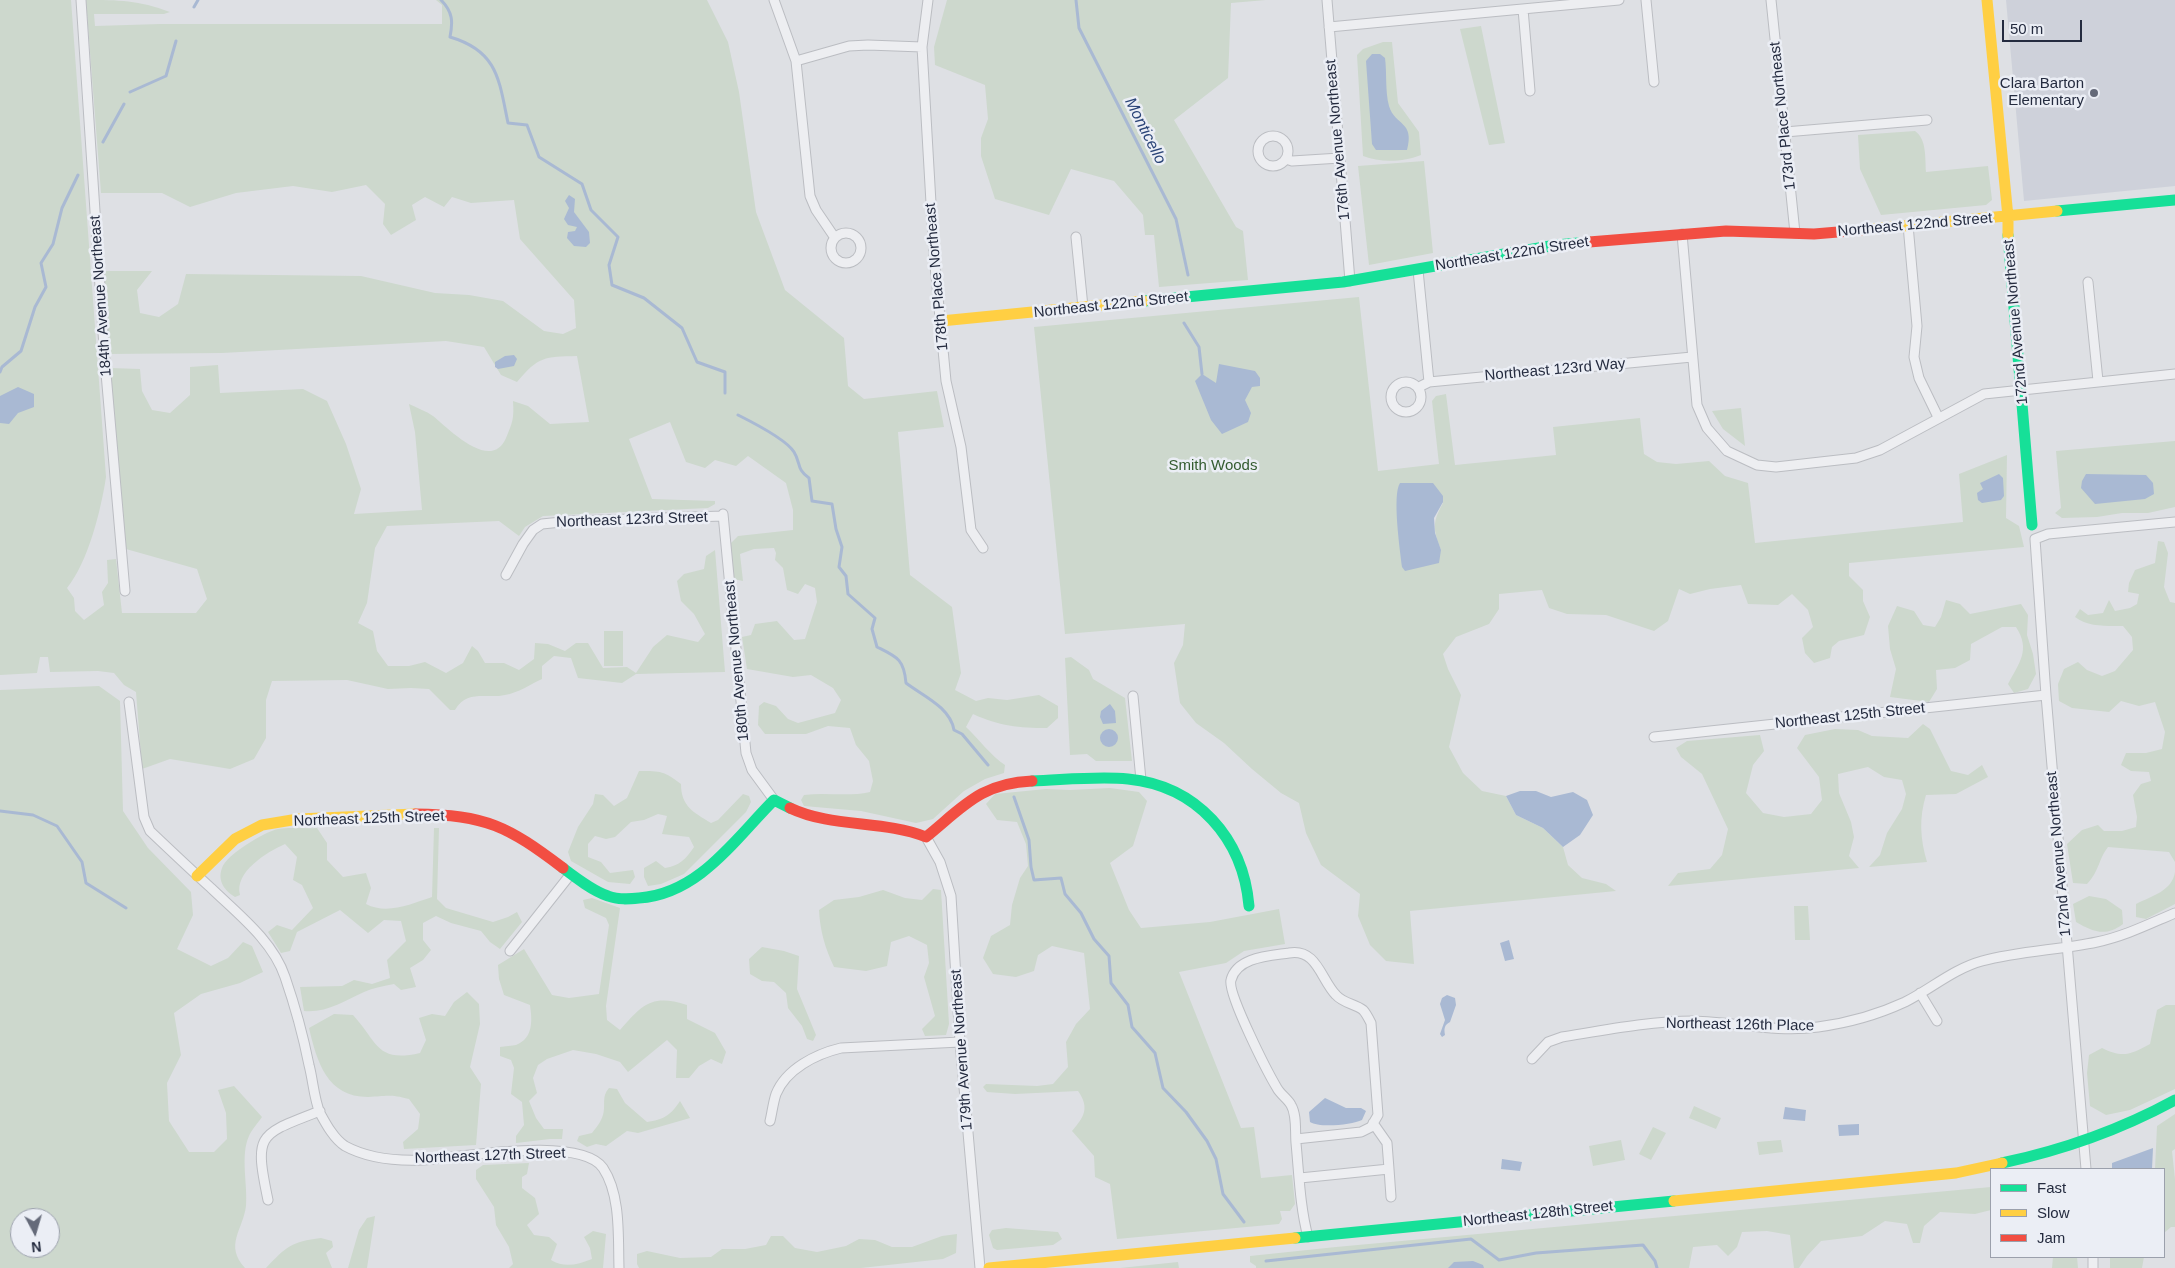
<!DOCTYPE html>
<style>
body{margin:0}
#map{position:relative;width:2175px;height:1268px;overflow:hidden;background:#dee0e4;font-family:Helvetica,sans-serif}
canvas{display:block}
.legend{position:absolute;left:1990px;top:1168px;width:175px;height:90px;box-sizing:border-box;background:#ebeef5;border:1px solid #9ba0ac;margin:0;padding:6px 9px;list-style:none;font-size:15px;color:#242b3f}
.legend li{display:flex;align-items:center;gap:10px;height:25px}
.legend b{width:25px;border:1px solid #9ba0ac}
.north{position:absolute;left:10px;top:1208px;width:50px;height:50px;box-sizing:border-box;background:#ebeef5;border:1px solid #9ba0ac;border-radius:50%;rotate:174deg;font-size:14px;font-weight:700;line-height:20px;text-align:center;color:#242b3f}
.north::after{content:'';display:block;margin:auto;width:18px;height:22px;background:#656a79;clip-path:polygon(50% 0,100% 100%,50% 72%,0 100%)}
.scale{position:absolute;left:2002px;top:20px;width:80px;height:22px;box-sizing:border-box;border:2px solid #242b3f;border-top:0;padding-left:6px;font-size:15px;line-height:18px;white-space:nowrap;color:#242b3f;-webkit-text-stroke:4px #ebeef5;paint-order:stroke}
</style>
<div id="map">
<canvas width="2175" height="1268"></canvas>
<ul class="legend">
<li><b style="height:6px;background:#16e098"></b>Fast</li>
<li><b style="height:6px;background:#ffcf43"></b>Slow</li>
<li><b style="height:6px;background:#f24e42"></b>Jam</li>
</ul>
<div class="north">N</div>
<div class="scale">50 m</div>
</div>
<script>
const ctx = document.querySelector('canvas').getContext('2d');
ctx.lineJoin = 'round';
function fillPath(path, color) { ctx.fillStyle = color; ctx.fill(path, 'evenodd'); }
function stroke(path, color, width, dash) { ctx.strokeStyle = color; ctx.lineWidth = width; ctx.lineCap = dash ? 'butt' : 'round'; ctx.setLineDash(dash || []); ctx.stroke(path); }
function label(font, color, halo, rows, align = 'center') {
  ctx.font = font + ' Helvetica,sans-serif'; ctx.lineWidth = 5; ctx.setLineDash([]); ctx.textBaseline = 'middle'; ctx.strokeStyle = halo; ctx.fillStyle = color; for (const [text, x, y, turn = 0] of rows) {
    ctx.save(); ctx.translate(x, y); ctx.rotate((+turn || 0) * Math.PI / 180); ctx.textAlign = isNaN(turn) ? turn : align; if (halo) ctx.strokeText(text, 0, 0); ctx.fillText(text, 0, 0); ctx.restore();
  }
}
const built = new Path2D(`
 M2006,0H2175V186L2024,201Z`);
const green = new Path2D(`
 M0,0H71L106,477C101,510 88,562 67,588L74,598L75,611L84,620L104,605L102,592L108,583L107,560L116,559L122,613H196L207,599L197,569L126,549L110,368L140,369L142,391L152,410L170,413L190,395V367L218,365L220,393L303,389L327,401L346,444L361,489L354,514L422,510L415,432L409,404C417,408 426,411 433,416C448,428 491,473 506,438C513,422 514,418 513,401L528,406L550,424L589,422L577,356C544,357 539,356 517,382L501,375L484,347L446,341L222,353L108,354L104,271H152L137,290L140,313L159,317L178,304L186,274L361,276L435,293L469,295L503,301L544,331L563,334L576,328L574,300L520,239L514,200L471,203L452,197L444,207L425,197L412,205L416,220L391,235L383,224L385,204L366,185L332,192L293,186L236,193L190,207L162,193H101L86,0C119,0 138,0 170,12L164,14H94L95,26L160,24H442V5L436,0H707L728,42L739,92L756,212L785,290L844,338L848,386L864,399L937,391L944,427L898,432L910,575L952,607L961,673L955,690L976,701L988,698L1007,700L1039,695L1058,706V718L1047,728C1019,728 999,726 973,714L966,727C978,738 992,757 1005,765L1004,773L985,779L964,791L933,819L916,823L861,811L804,806L801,800L804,795C826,792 848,797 870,792L873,781L869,761L856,745L850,728L828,726L806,734H765L758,725L759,706L764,702L776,706L788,719L798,723L835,713L841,700L833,688L811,675L793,677L747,669L742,637L751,635L755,624L777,621L794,640L805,639L817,602L815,588L805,584L798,594L787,590L783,568L775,560L776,553L774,548L754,549L740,554L743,581L733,579L731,543L738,536L793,530V510L786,483L748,456L736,466L715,460L705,468L686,462L670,422L629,439L652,499L715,501V504L708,508L543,516L525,527L519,536L499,521L387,526L375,548L367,603L358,623L373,631L377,651L388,666H409L425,662L446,673L463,663L472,646L478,651L485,663H504L519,670L534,659L535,643L548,644L565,651L576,643H588L603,668L627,667L636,673L653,647L667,635L698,642L705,634L694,614L681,601L677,581L684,574L704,569L706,556L715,550L725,672L636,674L622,683L578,678L571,658L554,656L542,666V679C531,684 518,693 505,695C487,699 467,689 455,710H450L429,689L411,688L388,689L347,680L272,681L266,700V738L254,759L230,769L170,759L142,769L136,692L124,685L114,673L98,671L50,672L48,657H40L37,673L0,675Z
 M947,0H1266L1231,3L1228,78L1174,120L1236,227L1243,231L1248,280L1159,287L1154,235H1145L1143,215L1114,181L1071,169L1049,215L995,199L981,156V138L988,119L985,85L935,65L934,47Z
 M1481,26L1505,143L1489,145L1460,29Z
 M1383,42H1392L1398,103L1419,132L1421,155C1404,162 1380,163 1363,156L1357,55L1363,49Z
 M1915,131C1927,139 1925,159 1926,172L1988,166L1992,200L1986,205L1881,215L1860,169L1858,135Z
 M1424,161L1433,253L1369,265L1358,166Z
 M1359,297L1378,471L1439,464L1432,401L1436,396L1446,394L1455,465L1556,455L1553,427L1640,418L1644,454L1657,462L1676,464L1709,461L1725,476L1748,483L1755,543L1963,522L1959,474L2007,455L2006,518L2019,526L2024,547L1849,563V576L1863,590V601L1870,617L1864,635L1839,641L1832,647L1830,658L1814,663L1805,653L1802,638L1813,627L1808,610L1792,594L1778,605L1748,604L1741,585L1710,589L1690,594L1679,589L1668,621L1654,631L1606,615L1567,614L1549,608L1542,590L1499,594V609L1489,624L1456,637L1443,654L1448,669L1461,695L1449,747L1463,773L1482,791L1506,796L1516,815L1543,828L1563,847L1568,865L1582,878L1606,884L1616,891L1410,911L1414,964L1386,961L1370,945L1358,916L1360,894L1321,865L1306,833L1299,803L1281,793L1252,769L1224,743L1196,723L1180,703L1174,663L1183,645L1185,624L1065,634L1034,327ZM1400,483L1443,503C1432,523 1433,529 1441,550Z
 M1741,408L1745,446L1723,429L1712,411Z
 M2175,441V507L2148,513H2122L2097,517L2062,518L2055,513L2061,508L2056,451Z
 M2158,541L2164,542L2168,553L2164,587L2170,602L2175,603V862L2169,852L2108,847C2098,860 2100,870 2087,884L2073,883L2067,844L2082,830L2098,825L2104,831H2122L2136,827L2137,817L2133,795L2141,784L2151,781L2149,772L2131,771L2121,765L2126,753H2146L2162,749L2165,732L2155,702L2139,706L2121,701L2109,712L2072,708L2059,701L2058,684L2064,669L2078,662L2087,670L2102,676L2115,671L2133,650L2132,637L2123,626C2106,626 2088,627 2075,617L2080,609L2088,615L2103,613L2109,600L2115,611L2130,608L2137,604L2139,594L2128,592L2129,583L2135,570L2155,563Z
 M1946,600L1960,604L1970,614L2021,604L2028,615L2027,635L2033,654L2036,674L2028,689L2014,693L2008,684C2019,663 2031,650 2016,627H2002L1971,644L1970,660L1955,668L1936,670L1937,689L1929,702L1890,697L1896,669L1890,649L1888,626L1897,606L1914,611L1923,625L1935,627L1941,617Z
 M604,631H623V666H604Z
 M1071,657L1089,670L1093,679L1125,698L1132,761H1096L1087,754L1070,755L1065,658Z
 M99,686L120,701L123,811L148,848L191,892L193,915L177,949L211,966L228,958L243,942L252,946L263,972L240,983L201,994L174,1013L181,1055L167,1083L169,1121L189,1152H214L227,1139L226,1113L218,1090L234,1086L262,1117C258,1123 252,1129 249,1136C240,1155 248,1186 246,1206C243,1230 224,1245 245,1268H0V690ZM20,1218H50V1248H20Z
 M1923,724L1930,729L1951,771L1968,775L1982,765L1988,777L1956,794L1926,795C1919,818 1920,838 1927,862L1869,867L1880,855L1887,833L1902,809L1906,794L1902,780L1884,777L1868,767L1838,774L1839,793L1851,822L1854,837L1849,856L1859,868L1668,886L1678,873L1710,869L1722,855L1728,829L1702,774L1681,757L1676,748L1687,741L1760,735L1764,751L1753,765L1746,793L1763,813L1784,817L1811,814L1822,800L1819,777L1797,748L1805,735L1835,729L1858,730L1872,736L1908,738Z
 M639,771C661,771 664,771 681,784C681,806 693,812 711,823L718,820L743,794L749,796L751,802L746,812L684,874L661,884L648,886L644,877V868L656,861L665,868C679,866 686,859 694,847L689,837L662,834L667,816L658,814L644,820L631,822L615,837L606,839L595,836L588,844V857L601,862L610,873L633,870L635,877L630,884L608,882L571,861L568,852L578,827L593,804L595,794L603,795L614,806L627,798Z
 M1110,788L1139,792L1147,801L1133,846L1110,863L1129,910L1141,928L1210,922L1279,909L1285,944L1244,951L1226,963L1179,972L1241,1128L1254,1127L1261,1178L1292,1175L1295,1204L1290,1211H1280L1282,1219L1279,1224L1117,1239L1110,1184L1095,1177L1094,1156L1072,1131C1084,1117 1090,1108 1078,1091L1015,1094L987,1092L983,1087L986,1084L1037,1086L1053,1084L1068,1067L1066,1042L1076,1024L1090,1009L1084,953L1052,946L1038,955L1034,971L1016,977L993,974L983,958L991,936L1010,925L1012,905L1020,878L1028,866L1026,844L1017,822L997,820L986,804L995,794L1046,789L1070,790Z
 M317,828L327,843V860L343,877L366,873L371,888L366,904C387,915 411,904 432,897L434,828H439L437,899L446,908L493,922L508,917L517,912L522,922L500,949L490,942L481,931L451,923L436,916L423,923V940L431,950L423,960L410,968L416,987L401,990L394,984C384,986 373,988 364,992C344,1001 327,1013 304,1011L300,987L342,986L354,980L372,984L390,978L387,960L406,941L401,921L384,920L368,933L340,910L297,932L290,951L281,953L268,932L277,925L292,930L313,908L302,885L293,880L297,857L285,844C267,852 234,872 240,895L235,897C225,891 217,881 222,868C226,855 264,832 278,829C291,827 305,829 317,828Z
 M2175,872V904L2146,919L2136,917V904C2152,896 2172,891 2175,872Z
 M933,889L941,890L949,1024L946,1035L925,1036L922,1029L935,1016L924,977L929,963L927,945L909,936L891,942L887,966L866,971L834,967C825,948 820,931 819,910L834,900L859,897L883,890L905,898L922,900Z
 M2089,896L2106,899L2122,910L2123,924C2106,937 2093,932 2076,922L2073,904Z
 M592,898L620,908L606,1006L607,1020L620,1030C643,1004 652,994 687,1005V1019L715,1033L726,1052L722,1064L711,1059L699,1066L689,1078H676L677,1050L667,1040L628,1072L620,1062L596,1054L573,1050L547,1059L538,1065L533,1078L537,1093L529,1101L536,1118L544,1129H563L562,1139H550L516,1143V1136L524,1125L522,1102L511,1094L514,1068L511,1060L500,1056V1047C505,1046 512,1046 516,1045C534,1038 532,1019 530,1005L504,995L499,979L498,965L524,949L552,995L569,998L599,994L609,925L606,918L585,908L583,900Z
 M1794,906H1808L1810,940H1795Z
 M762,947L784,951L799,956L797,989L816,1035L813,1041L807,1039L802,1026L788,1008L786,993L774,982L762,981L750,974L749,959Z
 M467,992L479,1004L480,1024L470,1067L481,1084L476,1145L404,1149L403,1142L418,1129L420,1114L409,1099C390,1094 386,1096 368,1097C327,1097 317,1062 309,1028L334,1014L353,1015C378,1042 376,1063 420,1053L426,1040L419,1018L432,1014L445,1016L454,1002Z
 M2166,1005H2175V1089L2130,1110L2106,1115L2090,1106L2087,1073L2089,1055L2102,1048C2122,1058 2130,1055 2150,1044L2157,1010Z
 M609,1088L617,1089L625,1103L647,1122C663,1120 671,1115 680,1101L690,1118L638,1133L627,1131L606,1146L596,1144L587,1147L577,1141L579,1136L592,1133C596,1128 601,1122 603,1115C606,1105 601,1097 609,1088Z
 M1694,1106L1721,1118L1716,1129L1689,1118Z
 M2175,1114V1149L2172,1151L2175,1179V1227H2171L2164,1233V1169H2155L2157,1126Z
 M1653,1127L1666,1133L1651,1160L1639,1154Z
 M1621,1140L1625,1160L1593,1166L1589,1146Z
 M1781,1140L1783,1152L1759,1155L1757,1142Z
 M529,1163L527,1174L522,1177V1188L535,1198L539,1214L527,1225L534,1235L549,1237L557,1244L551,1260C564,1268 577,1265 592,1259L590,1248L584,1237L593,1231L606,1234L603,1268H509L513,1264L509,1247L496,1225L494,1207L476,1179V1170L483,1165Z
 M1991,1187V1210L1975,1214L1940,1212L1924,1226L1920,1243H1913L1907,1224L1885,1221L1862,1236L1821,1241L1807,1256L1799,1268H1794L1790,1235L1767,1231L1742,1232L1737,1247L1728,1256L1717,1245L1693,1247L1689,1268H1256V1266L1250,1262V1256L1336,1247Z
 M375,1216L367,1268H348L359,1230L367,1218Z
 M1006,1228L1058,1232L1062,1239L1053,1245L997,1250L993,1248L989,1235L992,1230Z
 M957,1234L956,1253L943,1259L861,1268H639L637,1264V1254L647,1251L680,1258L711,1257L722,1249H745L766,1245L771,1236H783L795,1248L817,1252L846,1246L859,1239L875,1240L892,1247H912L942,1236Z
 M321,1238L332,1241L333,1247L326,1253L332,1268H261H266C287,1246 291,1242 321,1238Z
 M2053,1257H2077L2078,1268H2052Z
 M2110,1257H2144L2142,1268H2110Z
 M1178,1262L1179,1268H1120Z`);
const water = new Path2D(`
 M1372,54H1380L1385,58C1387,73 1385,91 1389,106C1395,126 1415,121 1407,150H1376L1372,144L1366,61Z
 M569,195L575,199L574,212L589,232L590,243L586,247L574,246L567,238L568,232L575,231L577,227L568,225L564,219L569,208L565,201Z
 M514,355L517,359L514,366L498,369L495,367V362L505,356Z
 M1219,364L1255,371L1260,378V386L1252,387L1245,400L1251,413L1248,422L1222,434L1211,420L1195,381L1202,374L1216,383Z
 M18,387L34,394V407L18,413L9,424L0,423V396Z
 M1999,474L2003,478L2004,496L2001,500L1982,503L1978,500L1977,493L1983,489L1980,483Z
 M2086,474L2146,475L2153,483L2154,494L2145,499L2095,504L2081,488L2082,481Z
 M1400,483H1433L1443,496V502L1434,518L1435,533L1441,550L1439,563L1405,571L1402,567C1400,550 1392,495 1400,483Z
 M1110,704L1115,711L1116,723L1103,724L1100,717L1101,711Z
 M1100 738a9 9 0 1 1 18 0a9 9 0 1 1-18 0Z
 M1520,791H1536L1551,797L1573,792L1587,800L1593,815L1580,835L1563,847L1543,828L1516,815L1506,796Z
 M1509,940L1514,959L1505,961L1500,943Z
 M1447,995L1455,998L1456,1005L1450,1022C1444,1025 1444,1029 1445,1035L1442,1037L1440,1034L1445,1020L1440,1004L1442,998Z
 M1325,1098L1346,1108H1361L1366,1111L1362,1120C1352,1125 1319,1128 1310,1122L1309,1112Z
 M1785,1107L1806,1110L1805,1121L1783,1119Z
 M1859,1124V1135L1839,1136L1838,1125Z
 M2153,1148L2152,1169H2112V1163Z
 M1502,1159L1522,1162L1520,1171L1501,1169Z
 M1473,1261L1483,1265L1484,1268H1448L1454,1262Z`);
const stream = new Path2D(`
 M441,0C453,12 453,22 450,37C498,51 499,80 508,123L527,125L539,157L582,184L591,210L618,237L609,265L612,285L644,298L682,328L697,362L725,372V393
 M1076,0L1079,28L1176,219L1188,275
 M194,7L198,0
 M130,92L166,76L176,41
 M103,142L124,104
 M1184,323L1199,347L1202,374
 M0,372L2,367L21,351L35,307L46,287L41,263L53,244L62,208L78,175
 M738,415C752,422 786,439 794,452C801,463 796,469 809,478L812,501L832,504L836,529L842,547L839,567L846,576L848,594L875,618L872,629L877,647C897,657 904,659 906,683C923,696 950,707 954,730L962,734L988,765
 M1014,797L1029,840L1031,867L1034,880L1061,878L1065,894L1081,913L1094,939L1109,956L1111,983L1128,1005L1132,1027L1155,1053L1163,1088L1186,1112L1207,1141L1216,1159L1223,1194L1244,1222
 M0,811L33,815L57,826L82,862L86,883L126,908
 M1266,1261L1471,1239L1499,1260L1536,1253L1643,1245L1655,1261L1657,1268`);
const street = new Path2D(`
 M81,0L105,362L125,591
 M774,0L796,61L810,196L816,210L835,238
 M928,0L922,47L934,255L946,381L961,447L971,530L983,548
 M1327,0L1350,281
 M1646,0L1654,82
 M1771,0L1795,233
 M1523,9L1530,91
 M1329,27L1619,0
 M796,61L849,46L868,45L922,47
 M1785,132L1927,120
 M1258 151a15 15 0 1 1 30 0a15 15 0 1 1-30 0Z
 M1286,159L1292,161L1340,158
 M1908,225L1917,326L1914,357L1919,378L1938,417
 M831 248a15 15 0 1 1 30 0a15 15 0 1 1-30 0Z
 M1682,234L1697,405L1707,428L1727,451L1757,465L1776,467L1856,458L1880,450L1984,394L2175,374
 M1076,237L1083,307
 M1418,270L1429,382
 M2088,282L2098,381
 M1391 397a15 15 0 1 1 30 0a15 15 0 1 1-30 0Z
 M1419,387L1429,382L1692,357
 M723,514L746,753L752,770L774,800
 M506,575L523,544L533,530L542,524L571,521L723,516
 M1133,696L1141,780
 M129,702L144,817L150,831C170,850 190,869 211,888C238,914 273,941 285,977C295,1006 303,1035 309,1065C313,1080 314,1099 320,1113C326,1124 334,1139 345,1146C367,1158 397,1161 422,1160C460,1158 579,1135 603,1168C621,1195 618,1237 619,1268
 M1654,737L2046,695
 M926,837L940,862L951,896L960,1042L980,1268
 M510,951L570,875
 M1920,993L1937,1021
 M1532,1059L1548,1042L1562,1037C1605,1030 1650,1021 1694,1021C1735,1022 1776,1033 1818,1027C1848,1023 1877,1015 1905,1002C1931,989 1953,969 1982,961C2019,951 2059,950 2097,942C2125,936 2149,924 2175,913
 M770,1121C772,1113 773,1103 776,1094C786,1069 816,1054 841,1048L960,1042
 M1296,1139L1361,1132L1371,1127L1378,1115L1371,1023C1369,1019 1366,1013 1363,1010C1355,1004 1343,1003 1336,995C1321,980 1317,948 1289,953C1269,956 1237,957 1231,980C1227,993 1268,1073 1277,1088C1280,1094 1288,1099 1291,1105C1297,1115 1295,1131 1296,1143C1299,1174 1300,1207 1308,1237
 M1389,1169L1391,1197
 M2086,1169L2046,695L2035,539L2048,534L2175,522
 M1300,1178L1389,1169L1387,1143L1373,1123
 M268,1200C254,1133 258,1135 320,1111
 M2093,1257V1268`);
const fast = new Path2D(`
 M2057,211L2175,200
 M2008,235L2032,525
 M1144,301L1343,282L1556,245L1589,242
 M1032,781C1063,780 1097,776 1128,779C1197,786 1243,838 1249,906
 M563,868C576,878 593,891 608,896C618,900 629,899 639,898C699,894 735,839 774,800L790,808
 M2002,1163C2063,1150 2120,1130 2175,1100
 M1295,1238L1674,1201`);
const slow = new Path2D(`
 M1987,0L2008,217V235
 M1862,230L2057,211
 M941,321L1144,301
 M197,876L235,839L262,825L298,819L415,814
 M1674,1201L1956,1173L2002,1163
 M989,1268L1295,1238`);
const jam = new Path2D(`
 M1589,242L1726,231L1814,234L1862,230
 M790,808C832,828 883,820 926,837C963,807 981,783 1032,781
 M415,814C487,815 507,826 563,868`);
const markers = [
 [2094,93,5,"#656a79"]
];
const poiNames = [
 ["Clara Barton",2084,84],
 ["Elementary",2084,101]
];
const streetNames = [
 ["173rd Place Northeast",1783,116,-96],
 ["176th Avenue Northeast",1338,140,-95],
 ["Northeast 122nd Street",1915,225,-5],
 ["Northeast 122nd Street",1512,254,-9],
 ["178th Place Northeast",937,277,-95],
 ["184th Avenue Northeast",101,296,-94],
 ["Northeast 122nd Street",1111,305,-6],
 ["172nd Avenue Northeast",2016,322,-95],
 ["Northeast 123rd Way",1555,370,-5],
 ["Northeast 123rd Street",632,520,-2],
 ["180th Avenue Northeast",737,661,-95],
 ["Northeast 125th Street",1850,716,-6],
 ["Northeast 125th Street",369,819,-2],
 ["172nd Avenue Northeast",2059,854,-95],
 ["Northeast 126th Place",1740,1025,1],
 ["179th Avenue Northeast",962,1050,-94],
 ["Northeast 127th Street",490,1156,-2],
 ["Northeast 128th Street",1538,1214,-6]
];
const parkNames = [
 ["Smith Woods",1213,466]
];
const waterNames = [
 ["Monticello",1145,131,63]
];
fillPath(built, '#ced1da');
fillPath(green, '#cdd8cd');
fillPath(water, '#a9b9d3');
stroke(stream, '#a9b9d3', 3);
stroke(street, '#bbbdc2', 11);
stroke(street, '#edeef1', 9);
stroke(fast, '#16e098', 11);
stroke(slow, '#ffcf43', 11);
stroke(jam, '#f24e42', 11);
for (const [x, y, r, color] of markers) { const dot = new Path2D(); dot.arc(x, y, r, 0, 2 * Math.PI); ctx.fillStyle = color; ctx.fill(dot); stroke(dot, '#ebeef5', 2); }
label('15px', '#242b3f', '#ebeef5', poiNames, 'right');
label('15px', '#242b3f', '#ebeef5', streetNames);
label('15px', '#345c30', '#ebeef5', parkNames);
label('italic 16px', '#2a4477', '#ebeef5', waterNames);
</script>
